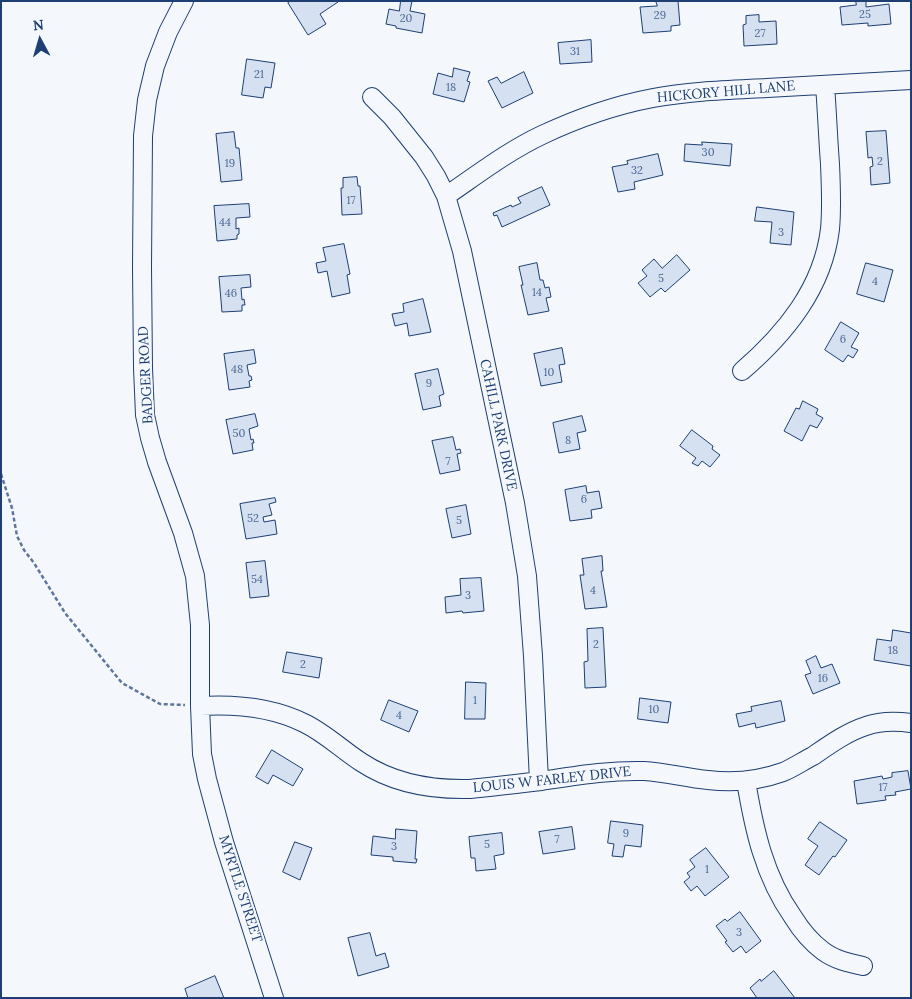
<!DOCTYPE html>
<style>
body{margin:0}
#map{position:relative;width:912px;height:999px;overflow:hidden;background:#f4f7fb;font-family:Lora,serif}
canvas{display:block}
.frame{position:absolute;inset:0;border:2px solid #1d3f73;pointer-events:none}
.north{position:absolute;left:15px;top:15px;width:50px;height:50px;-webkit-text-stroke:4px #f4f7fb;paint-order:stroke;rotate:354deg;font-size:14px;font-weight:700;line-height:20px;text-align:center;color:#1d3f73}
.north::after{content:'';display:block;margin:auto;width:18px;height:22px;background:#1d3f73;clip-path:polygon(50% 0,100% 100%,50% 72%,0 100%)}
</style>
<div id="map">
<canvas width="912" height="999"></canvas>
<div class="frame"></div>
<div class="north">N</div>
</div>
<script>
const ctx = document.querySelector('canvas').getContext('2d');
ctx.lineJoin = 'round';
function fillPath(path, color) { ctx.fillStyle = color; ctx.fill(path, 'evenodd'); }
function stroke(path, color, width, dash) { ctx.strokeStyle = color; ctx.lineWidth = width; ctx.lineCap = dash ? 'butt' : 'round'; ctx.setLineDash(dash || []); ctx.stroke(path); }
function label(font, color, halo, rows, align = 'center') {
  ctx.font = font + ' Lora,serif'; ctx.lineWidth = 4; ctx.setLineDash([]); ctx.textBaseline = 'middle'; ctx.strokeStyle = halo; ctx.fillStyle = color; for (const [text, x, y, turn = 0] of rows) {
    ctx.save(); ctx.translate(x, y); ctx.rotate((+turn || 0) * Math.PI / 180); ctx.textAlign = isNaN(turn) ? turn : align; if (halo) ctx.strokeText(text, 0, 0); ctx.fillText(text, 0, 0); ctx.restore();
  }
}
const building = new Path2D(`
 M291,1H337L338,2L320,14L326,24L308,35L288,3Z
 M401,1H412L410,11L425,14L422,33L396,28V26L386,24L389,9L399,11Z
 M656,1H678L680,25L671,26V31L643,33L640,7L657,6Z
 M856,1H866V7L889,4L891,24L868,26V23L842,25L840,7L856,5Z
 M759,15V22L776,21L777,44L744,46L743,25L746,24V16Z
 M591,40L592,62L560,64L558,43Z
 M247,59L275,63L271,88L265,87L263,98L242,95Z
 M454,68L470,72L467,81L470,82L464,102L433,94L438,73L452,77Z
 M524,72L533,93L502,108L488,81L497,77L501,83Z
 M886,131L890,183L871,185L870,167L873,166L872,157L868,158L866,132Z
 M234,132L236,148H239L242,180L221,182L216,134Z
 M702,142L732,144L730,166L684,161L685,144L702,145Z
 M658,154L663,175L634,182L635,189L618,192L612,167L628,164L627,161Z
 M357,177L358,186H360L362,214L342,215L341,188H343V178Z
 M542,187L550,205L502,227L497,215L494,216L493,213L511,205L512,207L521,203L518,198Z
 M249,204L250,217L236,218V229L239,228V234L237,235V239L217,241L214,206Z
 M757,207L794,212L791,245L770,243L772,222L755,221Z
 M344,244L350,274L347,275L350,293L332,297L327,271L318,273L316,263L326,261L323,248Z
 M677,255L690,270L665,292L661,288L650,297L638,283L647,276L642,270L654,259L662,268Z
 M537,263L540,280H543L545,288L549,287L551,297L546,298L549,311L528,315L521,285H523L519,267Z
 M866,263L893,270L884,302L857,294Z
 M250,275L251,287L241,288L242,300L244,299L245,305H242V311L222,312L219,277Z
 M423,299L431,332L409,336L407,323L395,326L392,314L404,312L403,304Z
 M841,322L859,333L851,347L858,350L853,358L848,355L843,362L825,350Z
 M562,348L565,364L559,365L562,382L541,386L534,354Z
 M254,350L256,363L247,365L249,376H251L252,380L249,381L250,387L229,390L224,354Z
 M438,369L444,394L439,396L441,406L423,410L415,374Z
 M803,401L818,409L816,414L823,418L817,428L810,425L802,441L784,431L796,408L799,409Z
 M255,414L258,426L249,429L251,440L253,439L254,443H252L253,450L233,454L226,420Z
 M582,416L586,431L577,433L580,449L559,453L553,423Z
 M692,430L713,446L712,449L720,455L710,467L702,461L698,466L692,463L696,458L680,446Z
 M453,437L456,450L460,449L461,453L457,454L460,470L440,474L432,441Z
 M586,486L587,493L599,491L602,508L591,510L592,518L570,521L565,490Z
 M275,498L276,502L269,504L272,515L263,517L264,522L275,520L277,534L246,539L240,504Z
 M466,505L471,534L452,538L446,509Z
 M602,556L603,571H601L607,607L585,609L580,575H584L582,559Z
 M265,561L269,596L250,598L246,563Z
 M481,578L484,611L463,613L462,611L446,613L445,597L461,595L460,579Z
 M603,628L606,687L585,688L584,662L588,661L587,629Z
 M893,630L911,633V666L874,660L877,639L891,641Z
 M287,652L322,658L319,678L283,672Z
 M816,656L821,668L832,664L840,683L813,694L805,675L811,673L806,661Z
 M466,682L486,683L485,719H465Z
 M640,698L671,702L668,723L638,719Z
 M389,700L418,711L409,732L381,720Z
 M781,701L785,721L756,728L755,723L739,727L736,714L752,711L751,707Z
 M272,750L303,769L293,786L273,775L268,784L256,777Z
 M908,771L911,789L895,792L896,795L885,796L886,800L857,804L854,781L882,776L883,779L892,777V773Z
 M611,821L643,825L641,847L625,845L623,857L612,856L614,844L608,843Z
 M820,822L847,840L835,857L833,856L819,875L805,865L818,846L808,839Z
 M572,827L575,849L543,854L539,832Z
 M396,829L417,831L415,859H417L416,863L393,861V857L371,855L373,836L395,839Z
 M502,833L504,854L494,856L496,869L476,871L475,858H471L469,837Z
 M295,842L312,848L300,880L283,872Z
 M706,848L729,877L705,896L697,886L691,891L684,882L690,877L687,873L695,867L690,860Z
 M740,912L761,941L746,953L741,946L733,952L725,942L727,941L716,926L725,919L727,921Z
 M370,933L376,956L385,953L389,967L358,976L348,938Z
 M774,971L795,998H757L750,988L760,979L761,981Z
 M215,976L224,998H188L185,989Z`);
const path = new Path2D(`
 M1,474L12,508L17,536L24,550L34,563L65,613L122,683L160,704L185,705`);
const minor = new Path2D(`
 M184,1L168,32L155,66L147,100L143,136L142,267L143,368L145,415L150,438L157,462L183,533L195,576L200,625V706L202,754L207,779L224,842L274,998
 M372,97L392,117L424,157L436,176L446,196L462,251L515,503L527,576L533,656L539,781
 M446,196C477,175 508,151 542,135C576,119 616,105 653,98C691,91 729,90 767,88C815,85 863,83 911,80
 M742,371C785,334 823,288 830,229C832,208 831,186 830,164C828,138 827,111 825,85
 M200,706C235,704 272,707 304,723C325,733 341,749 361,762C394,784 431,790 470,789C494,786 518,784 541,781C575,776 609,770 644,771C665,772 686,778 708,780C733,783 758,781 783,772C793,768 803,761 813,756C829,745 847,732 866,726C880,721 896,721 911,723
 M746,781C754,829 764,876 793,917C801,930 811,942 823,951C835,960 849,963 863,966`);
const numberNames = [
 ["25",865,15],
 ["29",660,16],
 ["20",406,19],
 ["27",760,34],
 ["31",575,52],
 ["21",259,75],
 ["18",451,88],
 ["30",708,153],
 ["2",880,162],
 ["19",230,164],
 ["32",637,171],
 ["17",351,201],
 ["44",225,223],
 ["3",781,233],
 ["5",661,279],
 ["4",875,282],
 ["14",537,293],
 ["46",231,294],
 ["6",843,340],
 ["48",237,370],
 ["10",549,373],
 ["9",429,384],
 ["50",239,434],
 ["8",568,441],
 ["7",448,462],
 ["6",584,500],
 ["52",253,519],
 ["5",459,521],
 ["54",257,580],
 ["4",593,591],
 ["3",468,596],
 ["2",596,645],
 ["18",893,651],
 ["2",303,665],
 ["16",823,679],
 ["1",475,701],
 ["10",654,710],
 ["4",399,716],
 ["17",883,788],
 ["9",626,834],
 ["7",557,840],
 ["5",487,845],
 ["3",394,847],
 ["1",707,870],
 ["3",739,933]
];
const streetNames = [
 ["HICKORY HILL LANE",726,92,-5],
 ["BADGER ROAD",146,375,-93],
 ["CAHILL PARK DRIVE",498,425,78],
 ["LOUIS W FARLEY DRIVE",552,780,-6],
 ["MYRTLE STREET",240,889,72]
];
fillPath(building, '#d5e0f0');
stroke(building, '#1d3f73', 1);
stroke(minor, '#1d3f73', 20);
stroke(path, '#5e769c', 2.5, [4, 2.5]);
stroke(minor, '#f4f7fb', 18);
label('11px', '#4b6792', null, numberNames);
label('14px', '#1d3f73', '#f4f7fb', streetNames);
</script>
